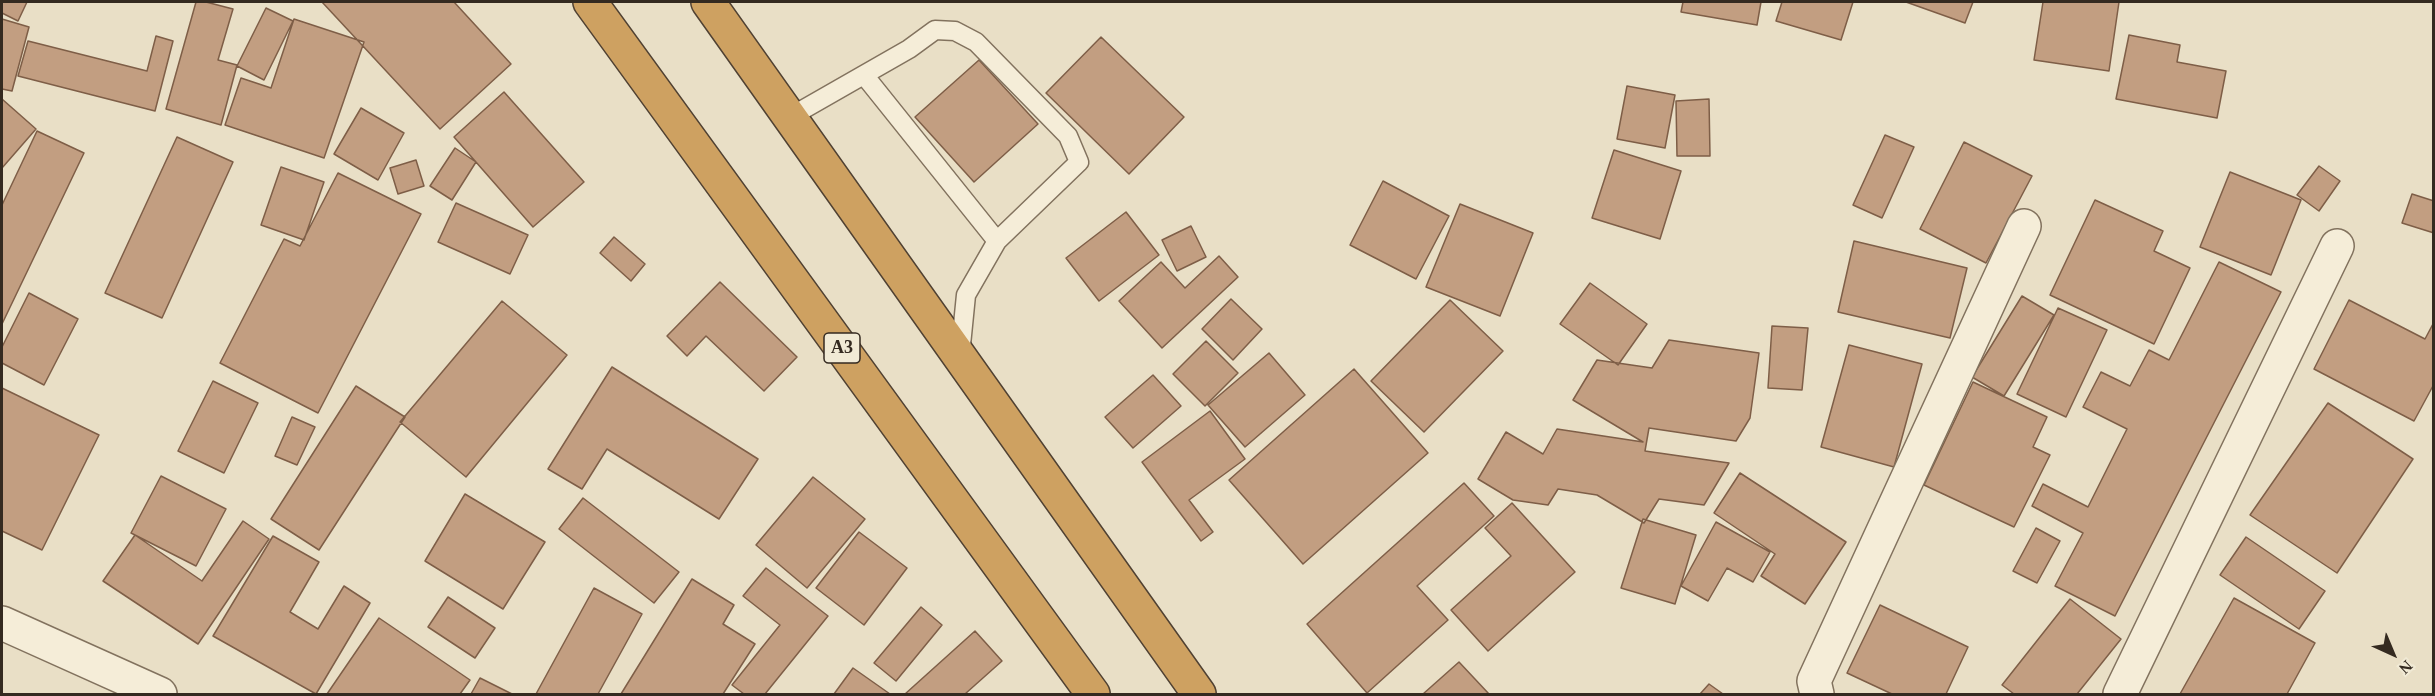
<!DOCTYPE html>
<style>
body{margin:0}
#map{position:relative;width:2435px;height:696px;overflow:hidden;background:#e9dfc6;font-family:Georgia,serif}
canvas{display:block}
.frame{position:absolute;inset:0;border:3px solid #342a20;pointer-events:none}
.north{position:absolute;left:2363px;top:624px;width:60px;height:60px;-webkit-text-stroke:4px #f1ead5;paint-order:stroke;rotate:136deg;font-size:16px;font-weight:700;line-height:24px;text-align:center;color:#342a20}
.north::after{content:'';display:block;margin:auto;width:21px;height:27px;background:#342a20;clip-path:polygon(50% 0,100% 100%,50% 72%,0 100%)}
</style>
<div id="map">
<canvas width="2435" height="696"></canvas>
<div class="frame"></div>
<div class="north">N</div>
</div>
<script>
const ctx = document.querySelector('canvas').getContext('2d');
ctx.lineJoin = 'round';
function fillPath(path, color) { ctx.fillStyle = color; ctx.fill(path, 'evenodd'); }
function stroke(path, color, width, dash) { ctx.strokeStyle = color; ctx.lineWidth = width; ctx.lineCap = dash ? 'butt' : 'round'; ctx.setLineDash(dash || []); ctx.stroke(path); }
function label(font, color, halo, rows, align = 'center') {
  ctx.font = font + ' Georgia,serif'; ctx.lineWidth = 6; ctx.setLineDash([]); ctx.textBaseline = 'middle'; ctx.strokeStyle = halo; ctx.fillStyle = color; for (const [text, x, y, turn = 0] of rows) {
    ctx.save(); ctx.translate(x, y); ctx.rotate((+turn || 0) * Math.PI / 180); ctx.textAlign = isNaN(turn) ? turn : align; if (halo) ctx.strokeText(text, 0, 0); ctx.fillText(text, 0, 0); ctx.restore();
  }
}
const building = new Path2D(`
 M2,2H27L18,21L2,13Z
 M196,2H206L233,9L218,60L237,65L221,125L166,109Z
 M322,2H454L511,64L440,129Z
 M1683,2H1761L1757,25L1681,12Z
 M1782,2H1853L1841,40L1776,21Z
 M1906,2H1973L1965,23Z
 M2043,2H2119L2109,71L2034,60Z
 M266,8L293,21L264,80L237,66Z
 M2,19L29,27L12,91L2,89Z
 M294,19L364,42L324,158L225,125L241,78L271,88Z
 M2129,35L2180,45L2177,62L2226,71L2217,118L2116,99Z
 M156,36L173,41L155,111L18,76L28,41L147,71Z
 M1101,37L1184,117L1129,174L1046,93Z
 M979,60L1038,124L974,182L915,117Z
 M1627,86L1675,95L1665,148L1617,139Z
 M504,92L584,182L533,227L454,137Z
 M2,99L36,129L2,168Z
 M1709,99L1710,156H1677L1676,101Z
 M361,108L404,133L378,180L334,154Z
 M37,131L84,153L2,324V205Z
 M1885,135L1914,147L1882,218L1853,205Z
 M177,137L233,162L162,318L105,293Z
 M1964,142L2032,176L1986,263L1920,229Z
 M455,148L476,162L452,200L430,186Z
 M1614,150L1681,171L1660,239L1592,218Z
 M416,160L424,186L398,194L390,168Z
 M2319,166L2340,181L2319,211L2297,195Z
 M281,167L324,182L304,240L261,225Z
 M2230,172L2301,200L2271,275L2200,247Z
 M338,173L421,214L318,413L220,363L284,239L300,246Z
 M1383,181L1449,216L1416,279L1350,245Z
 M2412,194L2434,201V233L2402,223Z
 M2095,200L2163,231L2154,251L2190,268L2154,344L2050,295Z
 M456,203L528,235L510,274L438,242Z
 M1460,204L1533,233L1500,316L1426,287Z
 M1126,212L1159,255L1099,301L1066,258Z
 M1191,226L1206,257L1177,271L1162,240Z
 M614,237L645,264L631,281L600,253Z
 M1854,241L1967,268L1950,338L1838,312Z
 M1219,256L1238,277L1162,348L1119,301L1161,262L1185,288Z
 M2219,262L2281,292L2115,616L2055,586L2083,533L2032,506L2043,484L2088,507L2127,429L2083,407L2101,372L2130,386L2149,350L2169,360Z
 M720,282L797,357L764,391L706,336L687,356L667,336Z
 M1590,283L1647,324L1618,365L1560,324Z
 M29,293L78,319L44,385L2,363V347Z
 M2022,296L2054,315L2004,396L1972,377Z
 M1231,299L1262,329L1233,360L1202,329Z
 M1450,300L1503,351L1424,432L1371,381Z
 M2349,300L2425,339L2434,322V384L2414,421L2314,369Z
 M502,301L567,355L466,477L400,422Z
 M2058,308L2107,330L2066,417L2017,394Z
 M1772,326L1808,328L1802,390L1768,388Z
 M1669,340L1759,353L1750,418L1736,441L1649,428L1645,451L1729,463L1704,505L1659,499L1644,523L1597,495L1558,489L1548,505L1513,500L1478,479L1506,432L1543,454L1557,429L1643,442L1573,400L1597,360L1652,368Z
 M1206,341L1238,373L1205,406L1173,374Z
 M1849,345L1922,364L1894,467L1821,447Z
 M1269,353L1305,395L1245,447L1208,405Z
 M612,367L758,459L719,519L607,449L582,489L548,469Z
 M1354,369L1428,453L1303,564L1229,480Z
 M1153,375L1181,406L1133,448L1105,417Z
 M213,381L258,403L224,473L178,451Z
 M1973,382L2047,417L2033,447L2050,455L2014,527L1924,485Z
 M356,386L405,417L319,550L271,519Z
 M2,388L99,435L42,550L2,531Z
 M2328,403L2413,459L2337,573L2250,515Z
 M1210,411L1245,459L1189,500L1213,532L1201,541L1142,462Z
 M292,417L315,427L297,465L275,456Z
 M1740,473L1846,542L1805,604L1761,576L1775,554L1714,513Z
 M161,476L226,509L196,566L131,533Z
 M813,477L865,519L807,588L756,545Z
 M1464,483L1494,516L1417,586L1448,620L1367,693L1307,624Z
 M465,494L545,542L503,609L425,561Z
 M583,498L679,572L654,603L559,529Z
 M1512,503L1575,572L1488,651L1451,610L1511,556L1485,528Z
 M1643,519L1696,535L1675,604L1621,588Z
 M243,521L269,539L198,644L103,581L135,535L202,581Z
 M1716,522L1770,552L1753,582L1727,568L1708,601L1681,586Z
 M2036,528L2060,541L2037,583L2013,571Z
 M859,532L907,568L864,625L816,588Z
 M273,536L319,562L290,612L318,629L344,586L370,603L316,694L213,636Z
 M2246,537L2325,591L2299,629L2220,575Z
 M766,568L828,616L765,694H744L732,685L780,625L743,596Z
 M692,579L734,605L723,624L755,644L723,694H621Z
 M594,588L642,614L598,694H536Z
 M448,597L495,628L475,658L428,627Z
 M2234,598L2315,643L2287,694H2180Z
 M2070,599L2121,639L2077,694H2014L2002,685Z
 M1880,605L1968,647L1946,694H1892L1847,673Z
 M921,607L942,625L896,681L874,663Z
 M379,618L470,680L460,694H327Z
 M975,631L1002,661L965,694H905Z
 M1459,662L1489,694H1423Z
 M853,668L890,694H834Z
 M480,678L512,694H471Z
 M1709,684L1723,694H1700Z`);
const lane = new Path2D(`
 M864,75L997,241
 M790,117L909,49L935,30L955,31L976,42L1068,136L1079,162L997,241L966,295L960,355`);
const street = new Path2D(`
 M2,623L160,694
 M1817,694L1814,681L2024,226
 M2120,694L2337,246`);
const highway = new Path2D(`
 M590,2L1093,694
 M708,2L1199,694`);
const shields = [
 [842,348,36]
];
const shieldNames = [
 ["A3",842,348]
];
fillPath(building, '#c29e81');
stroke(building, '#7e5e47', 1.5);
stroke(lane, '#82725e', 21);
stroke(street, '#82725e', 36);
stroke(highway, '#504132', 36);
stroke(lane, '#f5edd8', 18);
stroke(street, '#f5edd8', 33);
stroke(highway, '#cea161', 33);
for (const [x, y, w] of shields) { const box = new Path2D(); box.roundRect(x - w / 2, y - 15, w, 30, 4.5); ctx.fillStyle = '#f1ead5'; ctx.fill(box); stroke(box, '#342a20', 1.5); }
label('bold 18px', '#342a20', null, shieldNames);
</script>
